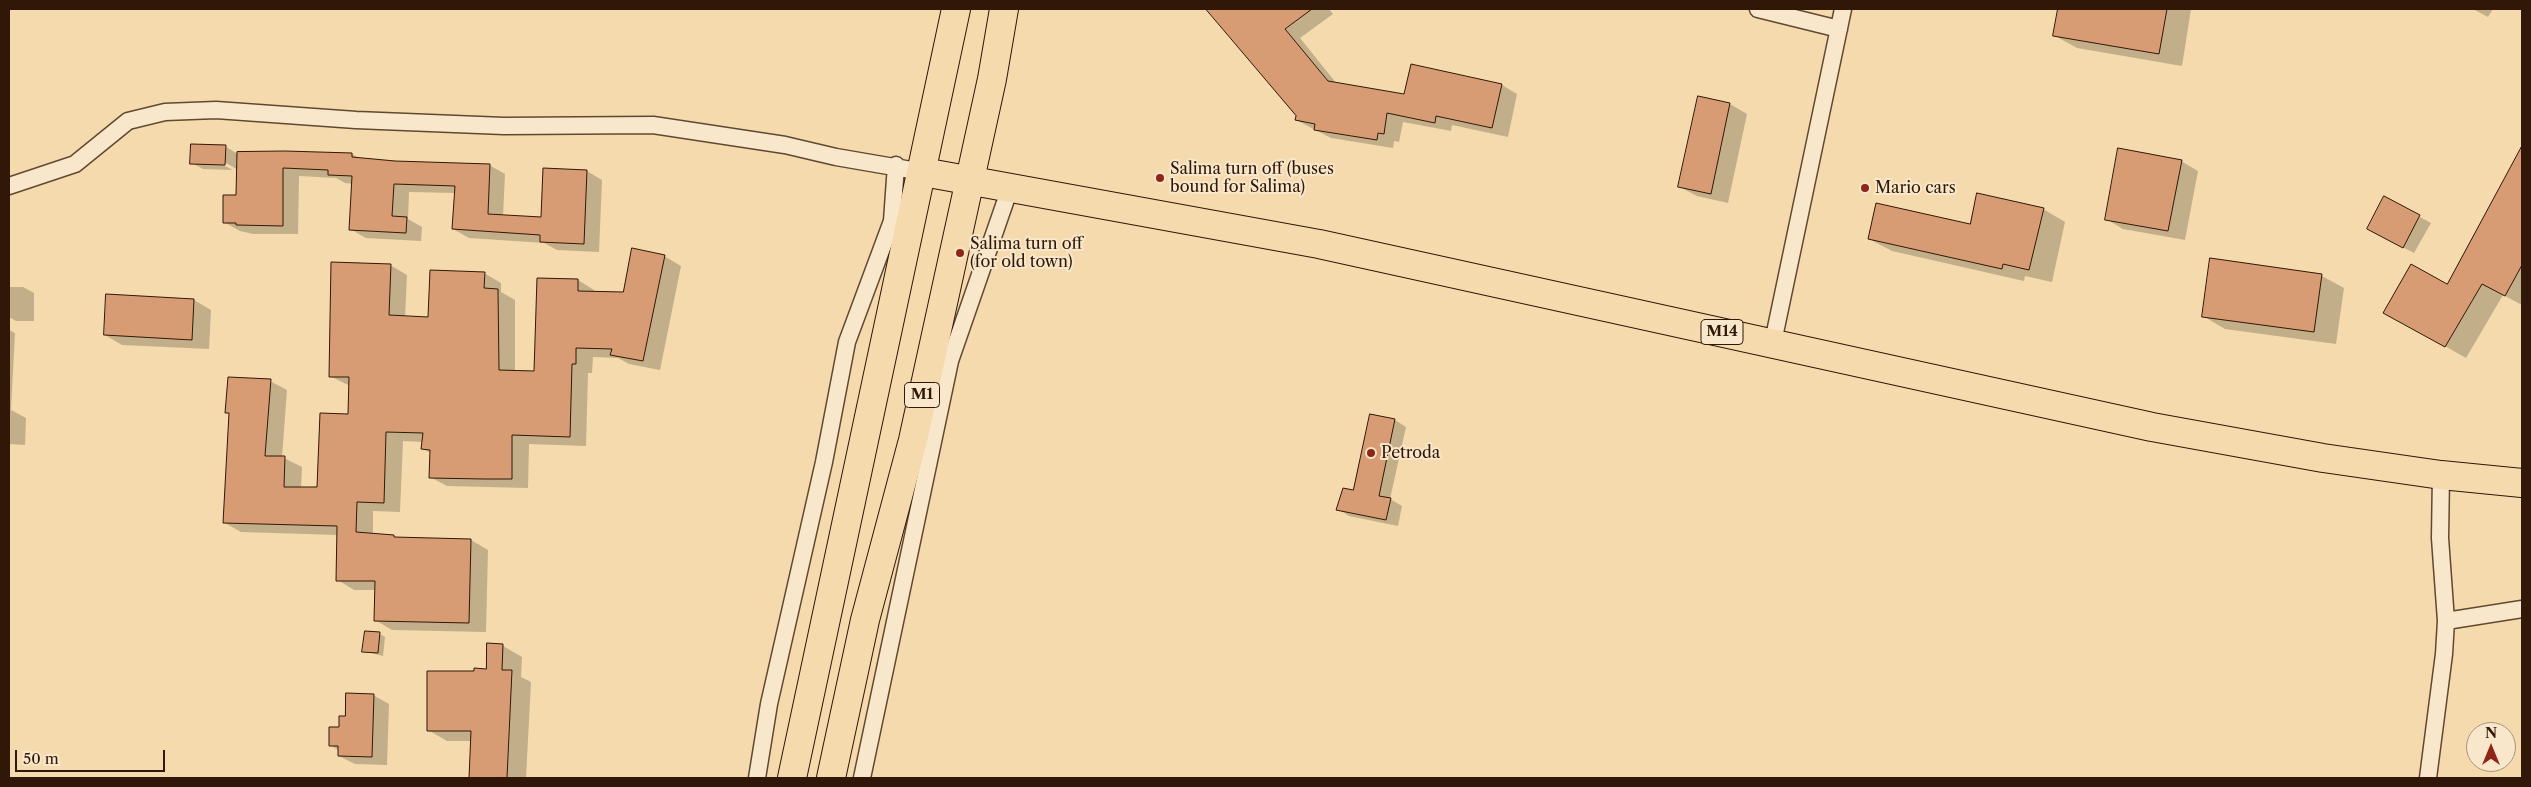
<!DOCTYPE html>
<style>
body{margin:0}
#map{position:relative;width:2531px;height:787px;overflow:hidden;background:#f4daad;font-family:"Libre Caslon Text",serif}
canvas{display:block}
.frame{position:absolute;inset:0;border:10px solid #301707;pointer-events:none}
.north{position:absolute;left:2466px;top:722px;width:50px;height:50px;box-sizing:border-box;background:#f8e7ca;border:1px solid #a8947c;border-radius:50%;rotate:0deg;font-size:14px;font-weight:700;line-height:20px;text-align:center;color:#301707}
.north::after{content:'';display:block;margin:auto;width:18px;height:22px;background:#8f2418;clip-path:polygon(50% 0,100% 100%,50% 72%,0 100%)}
.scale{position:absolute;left:15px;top:750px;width:150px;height:22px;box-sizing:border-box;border:2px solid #301707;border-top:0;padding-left:6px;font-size:15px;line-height:18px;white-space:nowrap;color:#301707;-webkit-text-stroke:4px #f8e7ca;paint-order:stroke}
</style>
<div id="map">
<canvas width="2531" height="787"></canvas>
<div class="frame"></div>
<div class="north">N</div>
<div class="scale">50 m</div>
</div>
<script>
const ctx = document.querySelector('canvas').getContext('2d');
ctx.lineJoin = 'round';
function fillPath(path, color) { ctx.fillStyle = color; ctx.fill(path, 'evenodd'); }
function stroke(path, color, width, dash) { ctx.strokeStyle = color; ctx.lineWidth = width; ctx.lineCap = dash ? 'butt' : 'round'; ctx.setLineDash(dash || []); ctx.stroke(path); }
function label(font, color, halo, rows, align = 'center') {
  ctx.font = font + ' "Libre Caslon Text",serif'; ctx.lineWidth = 4; ctx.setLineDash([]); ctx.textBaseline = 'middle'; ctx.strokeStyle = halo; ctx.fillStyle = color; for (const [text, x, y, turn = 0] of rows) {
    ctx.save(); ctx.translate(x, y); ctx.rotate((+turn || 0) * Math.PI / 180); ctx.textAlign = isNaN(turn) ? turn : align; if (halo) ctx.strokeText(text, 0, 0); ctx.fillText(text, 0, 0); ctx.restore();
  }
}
const shadow = new Path2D(`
 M1219,9H1329L1333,14L1300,38L1337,84L1405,95L1502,85L1517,94L1508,137L1452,125L1451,131L1403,122L1399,142L1394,141L1393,148L1331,138L1296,120L1297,115L1213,14Z
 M2059,9H2191L2182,66L2077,48L2055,36Z
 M2473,9H2493L2488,17Z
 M1699,97L1730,104L1747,114L1728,203L1697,196L1680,187Z
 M226,147L238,154H352L360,159L395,162L489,165L505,174L503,216L542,219L587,171L602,180L599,252L557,250L544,243L469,238L453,229L456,193L409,192L408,219L422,227L421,241L366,238L350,229L353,184L345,183L336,178L299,176L298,234H253L240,231L224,222L238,196V170L221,160L219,163L233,170L203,169L192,163Z
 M2522,149V305L2503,295L2466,358L2385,312L2447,286Z
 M2181,161L2198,171L2185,240L2123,229L2106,219Z
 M2385,198L2431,223L2414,253L2379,235Z
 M2043,209L2065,222L2052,282L2025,276L2024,281L1892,251L1869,239L1971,225Z
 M664,256L681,266L660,370L629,364L618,358L593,357L592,373H588L586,446L529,444L528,488L447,486L430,477L431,453L423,449V442L403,441L400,512L373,511V535L397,538L471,540L488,550L486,632L392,630L375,620L376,590H354L338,580V535L241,532L225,523L231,415L226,412L270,381L287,390L282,457L302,467L301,488H318L349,415L350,386L330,376L390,265L407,275L405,317L429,318L484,273L501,283V292L515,300V372L535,373L578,280L594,290V293H624Z
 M2211,260L2322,276L2344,288L2336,344L2225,329L2203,316Z
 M9,287H23L34,293V321H16L9,317Z
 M194,300L211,310L209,349L122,345L105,335Z
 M9,330L15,333L11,410L26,418L25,445L9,444Z
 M1395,420L1406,427L1390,499L1402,506L1398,526L1349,516L1338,509L1354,491Z
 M380,634L385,637L383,656L364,651Z
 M488,645L503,646L522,657L521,677L531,682L526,778H470L472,741H447L428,730L475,673L487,670Z
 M373,695L389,704L387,765L355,764L339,756L340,751L330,745L340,729Z`);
const building = new Path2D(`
 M1206,9H1312L1285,29L1328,81L1404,94L1411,64L1502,84L1492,128L1436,116L1435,123L1387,113L1384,134L1378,133L1377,140L1314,130L1315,124L1295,120L1296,116Z
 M2058,9H2167L2159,54L2053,36Z
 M1698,96L1730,103L1711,194L1678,187Z
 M191,144L226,145L225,165L190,164Z
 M2522,146V265L2505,296L2482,284L2445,347L2383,313L2411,264L2447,284Z
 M2118,148L2182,160L2168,231L2105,220Z
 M285,151L352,153V157L395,161L490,164L488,214L541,217L543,168L587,170L584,244L540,242V235L452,229L455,186L394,184L392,216L407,217L406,233L349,230L352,176L328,175V170L283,168V226L236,225V223H223V195H236L237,152Z
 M1977,193L2044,208L2029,270L2003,264L2002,269L1868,239L1876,203L1970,224Z
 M2384,196L2420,215L2403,248L2367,229Z
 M632,248L665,255L643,361L610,355L612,349L576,348V364H572L570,437L512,435V479H484L429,478L430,450L421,449L423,433L386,432L384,503L357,502L356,532L394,535V537L471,539L469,623L374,621L375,581H336L337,526L223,523L229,413H225L228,377L271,379L265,456H285L284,487H317L320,413L348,414L349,377H329L331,262L391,264L389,315L428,317L430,270L485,272L484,288L498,289L499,370L534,371L537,278L578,279V291L623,292Z
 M2210,258L2322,274L2314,332L2202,317Z
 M106,294L194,299L192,340L104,335Z
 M1370,414L1395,419L1379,496L1391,498L1386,520L1336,510L1343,488L1353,490Z
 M365,631L380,632L378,653L362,652Z
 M487,643L503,644L502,670H512L507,778H469L471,731H427V671H474V668L486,669Z
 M346,693L374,694L372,757L338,756V746H329V727H339V716H345Z`);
const street = new Path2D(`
 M1758,9L1839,29
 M9,186L75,164L128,121L165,112L216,110L356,120L504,126L653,125L785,145L836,157L923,172
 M1773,342L1843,9
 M2446,621L2522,609
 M757,778L769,704L824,462L847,342L892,221L896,165
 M862,778L950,361L1010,188
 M2428,778L2444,654L2446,621L2440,538L2441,475`);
const highway = new Path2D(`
 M923,172L1319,244L2152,427L2323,458L2441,475L2522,483
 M792,778L956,9
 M831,778L865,620L913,440L992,79L1004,9`);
const markers = [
 [1160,178,5,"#8f2418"],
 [1865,188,5,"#8f2418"],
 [960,253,5,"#8f2418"],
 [1371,453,5,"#8f2418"]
];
const shields = [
 [1722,332,42],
 [922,395,35]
];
const shieldNames = [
 ["M14",1722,332],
 ["M1",922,395]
];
const poiNames = [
 ["Salima turn off (buses",1170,169],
 ["bound for Salima)",1170,187],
 ["Mario cars",1875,188],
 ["Salima turn off",970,244],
 ["(for old town)",970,262],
 ["Petroda",1381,453]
];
fillPath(shadow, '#0003');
fillPath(building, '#d89c74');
stroke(building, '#301707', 1);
stroke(street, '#614830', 19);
stroke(highway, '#301707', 30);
stroke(street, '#f8e7ca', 16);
stroke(highway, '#f4daad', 28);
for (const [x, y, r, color] of markers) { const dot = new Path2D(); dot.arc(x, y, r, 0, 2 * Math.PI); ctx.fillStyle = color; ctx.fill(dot); stroke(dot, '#f8e7ca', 2); }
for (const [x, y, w] of shields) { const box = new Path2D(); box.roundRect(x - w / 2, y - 12.5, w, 25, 4); ctx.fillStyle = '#f8e7ca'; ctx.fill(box); stroke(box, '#301707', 1); }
label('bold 15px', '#301707', null, shieldNames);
label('16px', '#301707', '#f8e7ca', poiNames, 'left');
</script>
